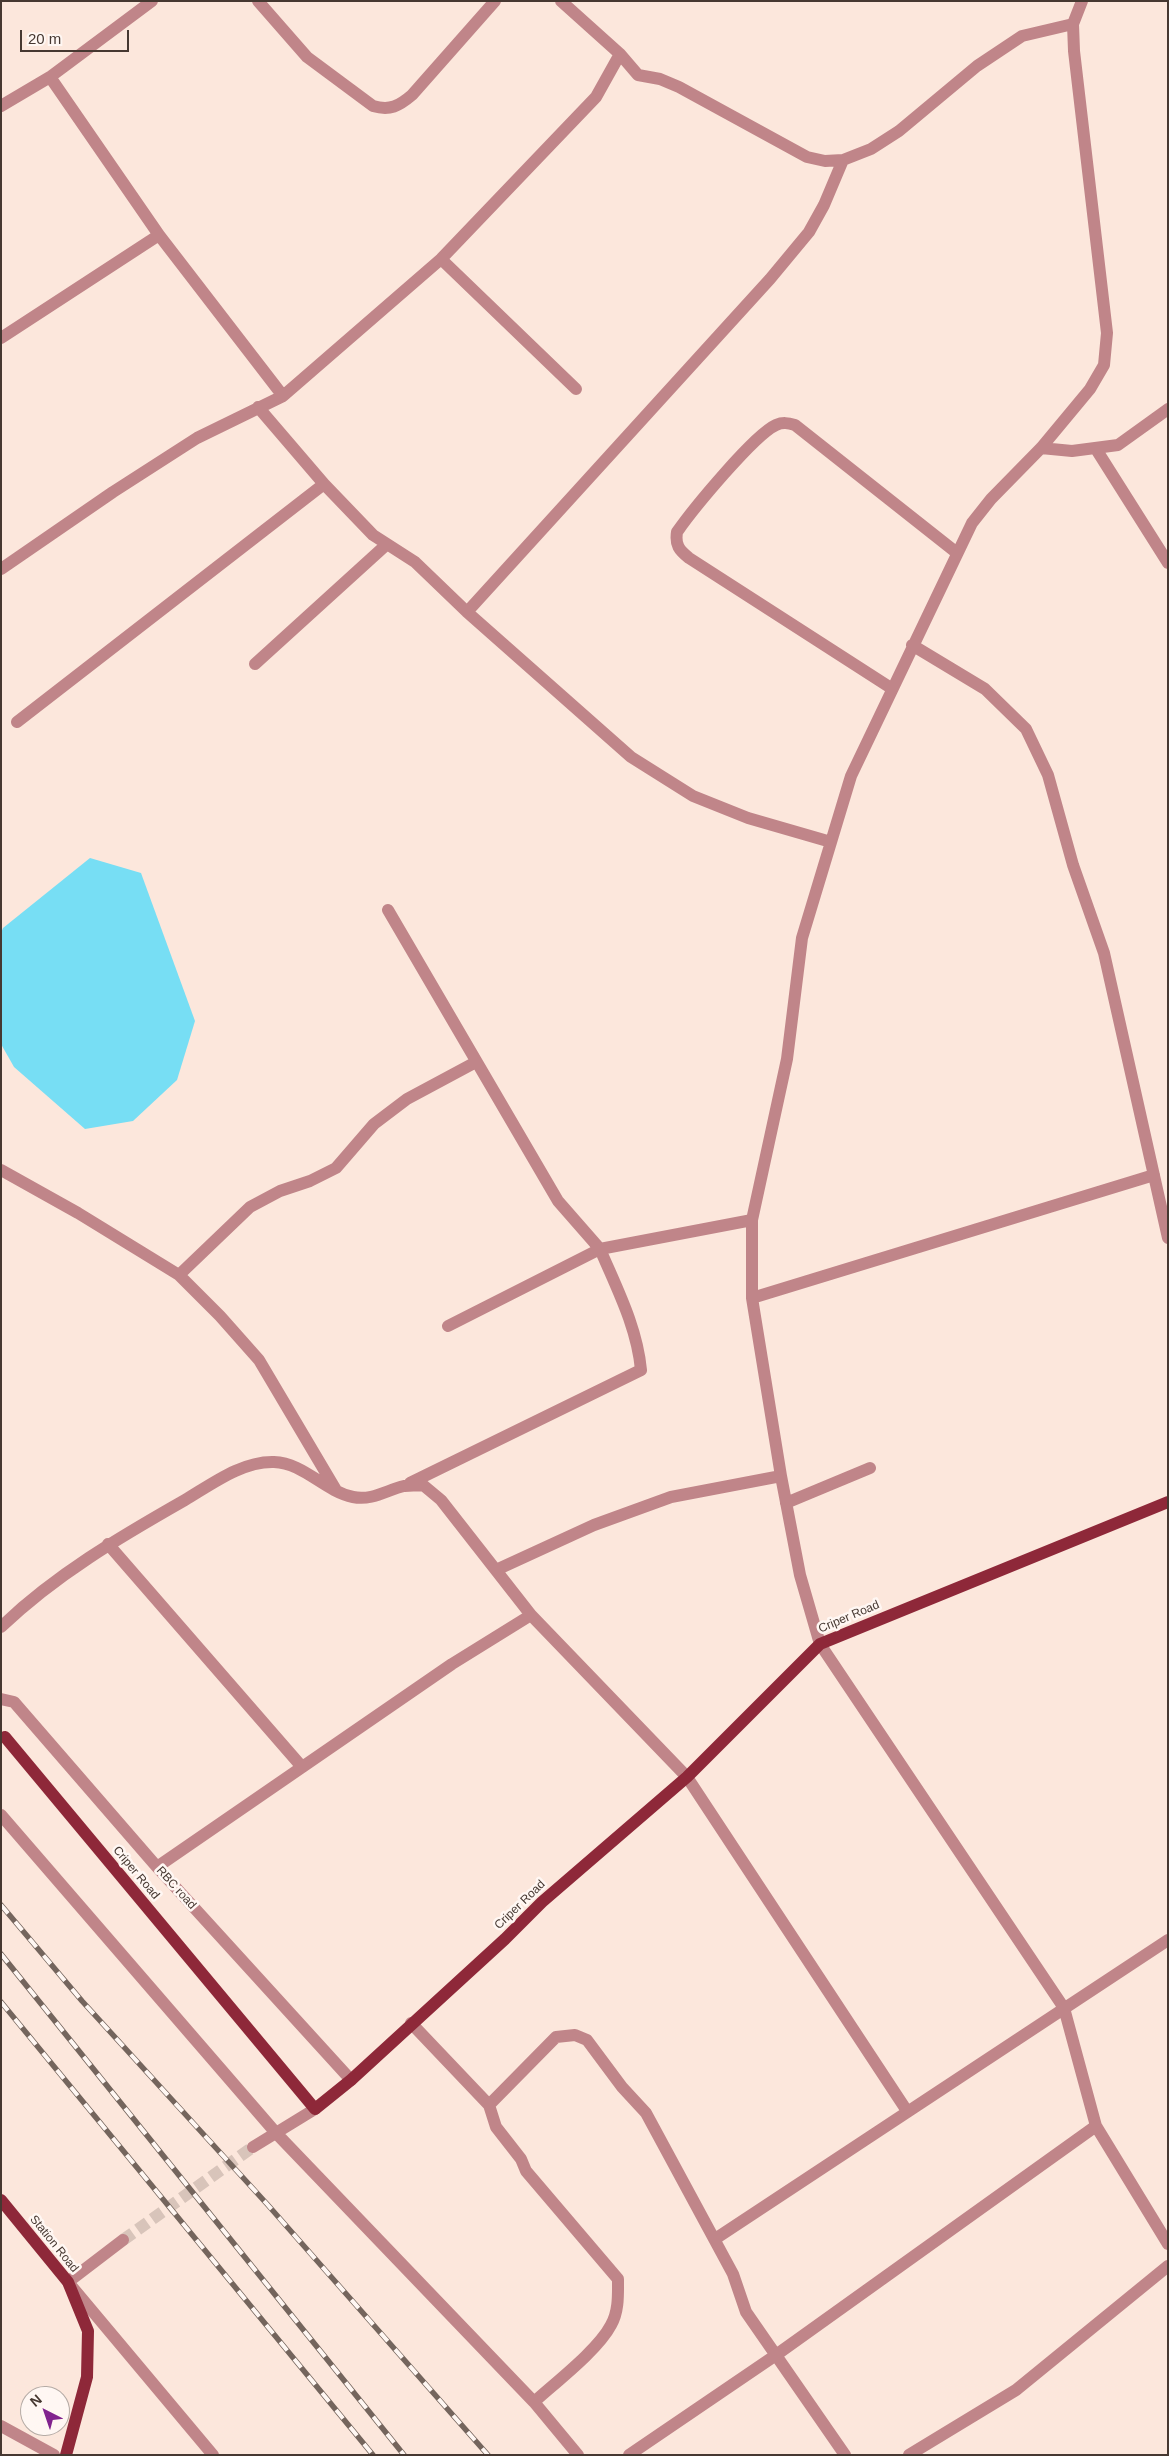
<!DOCTYPE html>
<style>
body{margin:0}
#map{position:relative;width:1169px;height:2456px;overflow:hidden;background:#fce7dc;font-family:Arial,sans-serif}
canvas{display:block}
.frame{position:absolute;inset:0;border:2px solid #463831;pointer-events:none}
.north{position:absolute;left:20px;top:2386px;width:50px;height:50px;box-sizing:border-box;background:#fff7f3;border:1px solid #b5aba5;border-radius:50%;rotate:319deg;font-size:14px;font-weight:700;line-height:20px;text-align:center;color:#463831}
.north::after{content:'';display:block;margin:auto;width:18px;height:22px;background:#81238e;clip-path:polygon(50% 0,100% 100%,50% 72%,0 100%)}
.scale{position:absolute;left:20px;top:30px;width:109px;height:22px;box-sizing:border-box;border:2px solid #463831;border-top:0;padding-left:6px;font-size:15px;line-height:18px;white-space:nowrap;color:#463831;-webkit-text-stroke:4px #fff7f3;paint-order:stroke}
</style>
<div id="map">
<canvas width="1169" height="2456"></canvas>
<div class="frame"></div>
<div class="north">N</div>
<div class="scale">20 m</div>
</div>
<script>
const ctx = document.querySelector('canvas').getContext('2d');
ctx.lineJoin = 'round';
function fillPath(path, color) { ctx.fillStyle = color; ctx.fill(path, 'evenodd'); }
function stroke(path, color, width, dash) { ctx.strokeStyle = color; ctx.lineWidth = width; ctx.lineCap = dash ? 'butt' : 'round'; ctx.setLineDash(dash || []); ctx.stroke(path); }
function label(font, color, halo, rows, align = 'center') {
  ctx.font = font + ' Arial,sans-serif'; ctx.lineWidth = 5; ctx.setLineDash([]); ctx.textBaseline = 'middle'; ctx.strokeStyle = halo; ctx.fillStyle = color; for (const [text, x, y, turn = 0] of rows) {
    ctx.save(); ctx.translate(x, y); ctx.rotate((+turn || 0) * Math.PI / 180); ctx.textAlign = isNaN(turn) ? turn : align; if (halo) ctx.strokeText(text, 0, 0); ctx.fillText(text, 0, 0); ctx.restore();
  }
}
const water = new Path2D(`
 M90,858L141,873L195,1021L177,1080L133,1121L85,1129L14,1067L1,1044V933L3,928Z`);
const minorTunnel = new Path2D(`
 M123,2240L253,2147`);
const minor = new Path2D(`
 M152,1L50,77L159,235L283,396
 M258,1L307,57L373,106C390,111 399,106 412,95L495,1
 M561,1L620,54
 M1082,1L1073,24L1074,51L1107,333L1104,365L1090,389L1041,448L991,499L972,523L851,776L802,938L787,1059L752,1220V1298L781,1476L800,1575L820,1644L1064,2008L1096,2126L1168,2244
 M1,106L50,77
 M441,259L576,389
 M1,338L159,235
 M258,407L324,484L373,535L415,562L467,612L631,757L693,796L748,818L831,842
 M1041,448L1072,451L1118,445L1168,409
 M1096,449L1168,563
 M1,569L113,492L197,438L283,396L441,259L596,97L620,54L638,75L660,79L679,87L807,157L825,161L843,160L871,149L899,131L977,66L1022,36L1073,24
 M467,612L770,279L809,232L824,205L843,160
 M912,645L985,689L1026,729L1048,775L1073,865L1104,953L1168,1238
 M255,664L386,545
 M891,688L689,558C679,550 675,545 677,532C693,509 754,435 776,425C783,422 788,423 795,425L957,553
 M17,722L324,484
 M388,910L558,1201L600,1249L752,1220
 M1,1170L78,1213L179,1275L220,1316L259,1360L336,1490
 M179,1275L250,1207L280,1191L310,1181L336,1168L374,1124L407,1099L476,1062
 M752,1298L1154,1175
 M410,1483L641,1370C637,1327 617,1289 600,1249L448,1326
 M786,1503L870,1468
 M108,1544L302,1767
 M496,1570L594,1525L671,1497L781,1476
 M1,1627C55,1575 120,1537 185,1500C212,1484 242,1461 274,1462C304,1463 324,1491 353,1497C372,1501 387,1490 404,1486C410,1485 417,1486 423,1485L441,1500L531,1615
 M1,1699L14,1702L157,1867L351,2080
 M1,1815L276,2133L534,2402L578,2455
 M157,1867L452,1664L531,1615L687,1777L907,2111
 M411,2023L489,2105L496,2127L521,2159L526,2171L618,2279C618,2294 619,2311 611,2325C598,2350 556,2382 534,2402
 M489,2105L556,2037L575,2035L587,2040L622,2087L646,2113L733,2274L746,2312L845,2455
 M253,2147L315,2109
 M715,2239L1168,1940
 M123,2240L68,2282L213,2455
 M1,2426L54,2455
 M629,2455L776,2355L1096,2126
 M909,2455L1016,2390L1168,2266`);
const major = new Path2D(`
 M5,1737L315,2109L351,2080L505,1939L542,1902L687,1777L820,1644L1168,1502
 M1,2200L68,2282L88,2331L87,2377L66,2455`);
const rail = new Path2D(`
 M1,1905L82,2001L267,2204L488,2455
 M1,1954L404,2455
 M1,2002L373,2455`);
const streetNames = [
 ["Criper Road",849,1617,-23],
 ["Criper Road",136,1873,50],
 ["RBC road",176,1888,48],
 ["Criper Road",520,1905,-44],
 ["Station Road",54,2244,51]
];
fillPath(water, '#77def4');
stroke(minorTunnel, '#d8c4ba', 12, [12, 6]);
stroke(minor, '#c08589', 12);
stroke(major, '#8e2839', 12);
stroke(rail, '#74655d', 5.5);
stroke(rail, '#fff7f3', 4, [11]);
label('12px', '#463831', '#fff7f3', streetNames);
</script>
